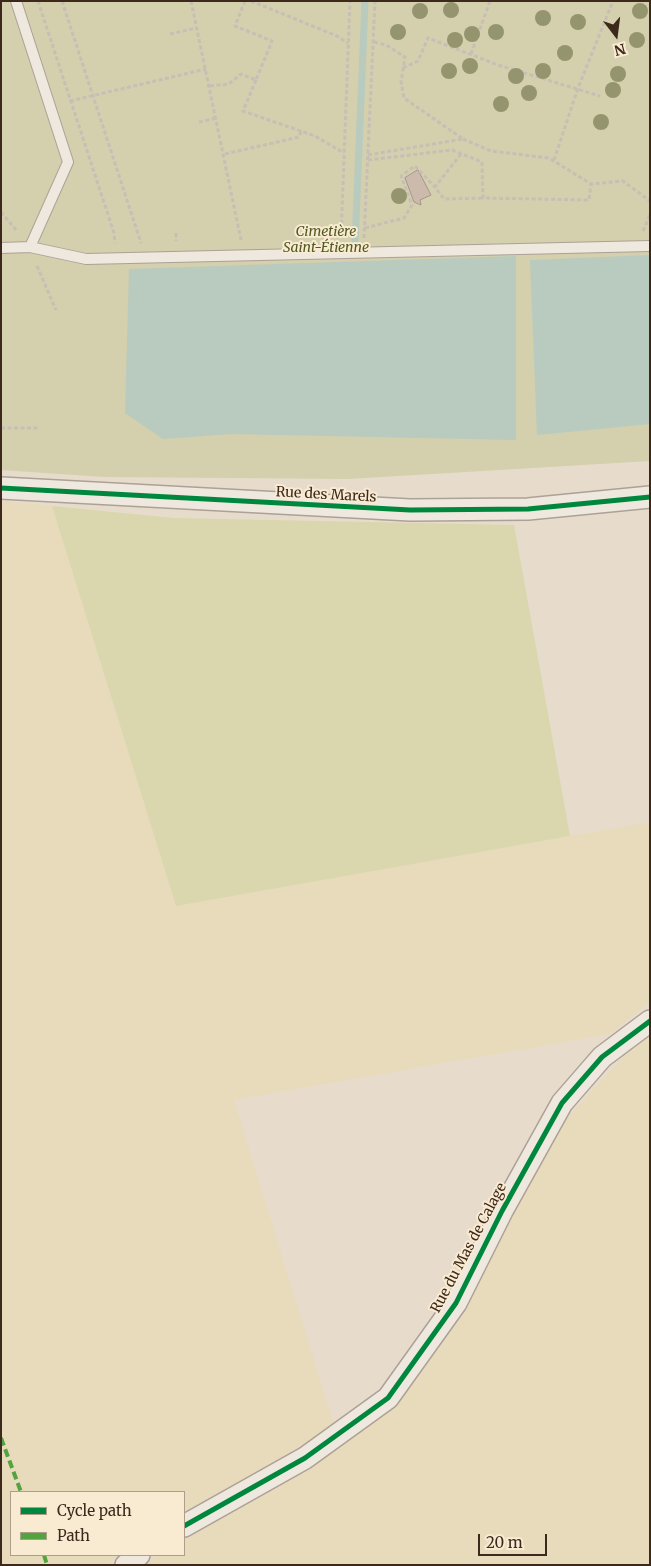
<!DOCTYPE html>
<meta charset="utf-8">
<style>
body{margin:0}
#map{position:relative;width:651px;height:1566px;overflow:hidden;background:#e7dccc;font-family:Merriweather,serif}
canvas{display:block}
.frame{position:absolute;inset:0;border:2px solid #3c291c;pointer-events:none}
.legend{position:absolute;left:10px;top:1491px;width:175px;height:65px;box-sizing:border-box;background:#f9ead2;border:1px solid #ad9d89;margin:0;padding:6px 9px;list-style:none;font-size:15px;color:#3c291c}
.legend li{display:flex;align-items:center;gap:10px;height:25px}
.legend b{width:25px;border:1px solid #ad9d89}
.north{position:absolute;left:591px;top:10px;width:50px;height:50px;-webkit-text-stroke:4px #f9ead2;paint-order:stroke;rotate:165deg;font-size:14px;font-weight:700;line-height:20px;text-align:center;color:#3c291c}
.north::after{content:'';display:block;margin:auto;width:18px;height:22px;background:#3c291c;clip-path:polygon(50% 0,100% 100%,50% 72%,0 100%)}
.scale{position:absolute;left:478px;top:1534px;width:69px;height:22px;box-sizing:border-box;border:2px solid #3c291c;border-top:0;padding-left:6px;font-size:15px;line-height:18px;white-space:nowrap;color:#3c291c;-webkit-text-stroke:4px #f9ead2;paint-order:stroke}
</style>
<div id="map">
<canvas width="651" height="1566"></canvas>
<div class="frame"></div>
<ul class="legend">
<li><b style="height:6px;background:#00873e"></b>Cycle path</li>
<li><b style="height:6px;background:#54a341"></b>Path</li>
</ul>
<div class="north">N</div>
<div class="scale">20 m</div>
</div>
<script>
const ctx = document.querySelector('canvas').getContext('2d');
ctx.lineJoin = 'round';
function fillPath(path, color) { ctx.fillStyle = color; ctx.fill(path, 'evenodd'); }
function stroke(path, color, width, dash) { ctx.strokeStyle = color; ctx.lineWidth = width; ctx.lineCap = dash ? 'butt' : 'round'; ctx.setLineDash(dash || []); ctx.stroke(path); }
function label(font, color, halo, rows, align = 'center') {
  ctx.font = font + ' Merriweather,serif'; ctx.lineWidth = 4; ctx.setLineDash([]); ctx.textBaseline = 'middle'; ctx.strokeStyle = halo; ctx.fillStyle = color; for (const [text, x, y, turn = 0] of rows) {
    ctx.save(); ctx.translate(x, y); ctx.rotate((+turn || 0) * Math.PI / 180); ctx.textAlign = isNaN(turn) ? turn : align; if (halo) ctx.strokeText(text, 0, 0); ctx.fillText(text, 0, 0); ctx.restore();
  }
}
const farmland = new Path2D(`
 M1,501L52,506L176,905L650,822V1002L610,1034L234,1100L334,1425L249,1478L184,1513V1492H11V1555H120L107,1565H1Z
 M650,1036V1565H144L157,1555H184V1538L304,1466L396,1406L464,1305L508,1216L560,1126L622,1057Z`);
const green = new Path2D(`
 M52,506L174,518L514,525L570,836L176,906Z`);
const cemetery = new Path2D(`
 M1,1H650V461L348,479L104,477L1,470Z`);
const water = new Path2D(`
 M650,255V424L537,435L530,260Z
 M516,256V440L231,434L163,439L125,413L129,269Z`);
const stream = new Path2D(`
 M355,244L365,1`);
const building = new Path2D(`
 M418,170L431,195L420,200L421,205L414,202L405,178Z`);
const path = new Path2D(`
 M38,1L114,233L115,243
 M62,1L141,243
 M191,1L241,240
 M251,1L337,36L348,43
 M170,34L197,28
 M471,54L490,1
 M403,68L418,61L428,38L498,65L600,96
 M256,80L243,111L315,136L344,153
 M210,86L229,84L241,74L256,80L272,41L235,26L245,1
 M70,101L206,69
 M199,122L217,118
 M463,139L491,151L549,158L591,184L623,181L650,201
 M225,154L299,137L301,131
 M461,154L435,187L444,199L483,198
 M368,155L463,139L404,98L401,82L405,57L386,45L374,42
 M368,160L452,150L482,162L483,198L589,200L591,184
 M554,160L578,88L613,1
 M1,212L17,231
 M365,228L404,218L412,205L401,176L415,166L435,187
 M643,231L650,215
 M176,233V241
 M341,237L350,1
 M364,238L375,1
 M37,266L56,310
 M1,428H38`);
const service = new Path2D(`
 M30,247L86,259L650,246
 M1,248L30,247L68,162L16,1`);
const minor = new Path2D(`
 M1,488L410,510L528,509L650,497
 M184,1526L305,1458L388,1398L456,1303L502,1211L562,1103L602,1057L650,1021
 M126,1565L139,1555`);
const quiet = new Path2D(`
 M1,1438L21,1492
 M44,1555L47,1565`);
const cycleway = new Path2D(`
 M1,488L410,510L528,509L650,497
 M184,1526L305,1458L388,1398L456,1303L502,1211L562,1103L602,1057L650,1021`);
const trees = [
 [451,10],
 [420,11],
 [640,11],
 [543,18],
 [578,22],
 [398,32],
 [496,32],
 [472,34],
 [455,40],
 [637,40],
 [565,53],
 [470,66],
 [449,71],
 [543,71],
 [618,74],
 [516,76],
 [613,90],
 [529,93],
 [501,104],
 [601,122],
 [399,196]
];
const parkNames = [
 ["Cimetière",326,232],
 ["Saint-Étienne",326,248]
];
const streetNames = [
 ["Rue des Marels",326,495,3],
 ["Rue du Mas de Calage",469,1248,-62]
];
fillPath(farmland, '#e8dbbc');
fillPath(green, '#dad6ad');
fillPath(cemetery, '#d4cfad');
fillPath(water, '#b8cbbe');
stroke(stream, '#b8cbbe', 7);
fillPath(building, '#ccbaad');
stroke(building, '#a7978b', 1);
stroke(service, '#aca196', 12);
stroke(minor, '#aca196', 24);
stroke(path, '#c7bfb6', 3, [4, 2.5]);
stroke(service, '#efe8df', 10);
stroke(minor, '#efe8df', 21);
stroke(quiet, '#54a341', 4, [8, 4]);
stroke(cycleway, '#00873e', 5);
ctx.fillStyle = '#94946e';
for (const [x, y] of trees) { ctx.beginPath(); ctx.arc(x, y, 8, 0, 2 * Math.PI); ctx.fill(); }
label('italic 14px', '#515a21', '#f9ead2', parkNames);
label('14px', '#3c291c', '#f9ead2', streetNames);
</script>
